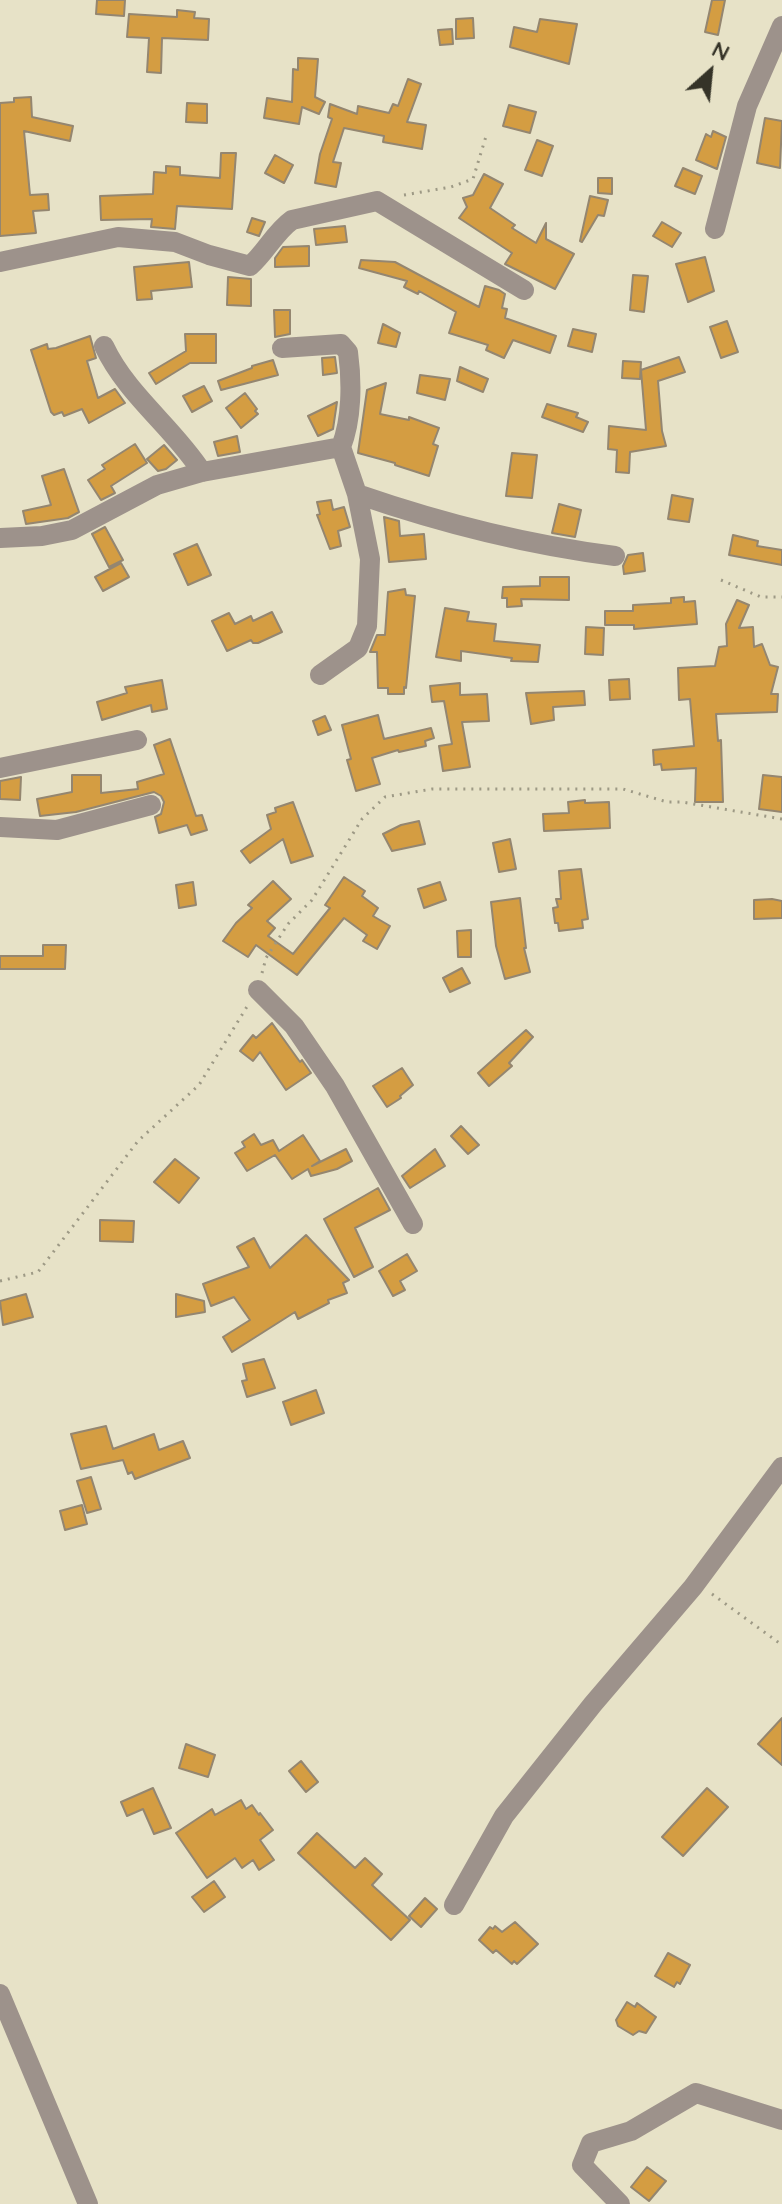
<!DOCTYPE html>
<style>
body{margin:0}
#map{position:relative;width:782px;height:2204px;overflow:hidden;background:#e7e2c7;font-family:Quicksand,sans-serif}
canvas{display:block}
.north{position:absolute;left:670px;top:32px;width:80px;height:80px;-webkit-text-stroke:6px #e7e2c7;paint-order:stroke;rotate:27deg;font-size:22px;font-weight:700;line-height:32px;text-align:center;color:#353328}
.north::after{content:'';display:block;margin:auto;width:28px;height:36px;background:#353328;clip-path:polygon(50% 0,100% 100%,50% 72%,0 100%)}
</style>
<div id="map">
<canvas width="782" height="2204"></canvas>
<div class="north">N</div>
</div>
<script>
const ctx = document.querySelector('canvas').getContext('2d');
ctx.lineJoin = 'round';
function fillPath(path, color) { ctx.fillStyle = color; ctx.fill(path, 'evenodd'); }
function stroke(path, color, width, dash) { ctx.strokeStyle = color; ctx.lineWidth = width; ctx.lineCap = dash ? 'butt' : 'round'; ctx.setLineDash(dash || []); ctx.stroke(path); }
const building = new Path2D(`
 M97,0H125L124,16L96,14Z
 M712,0H725L718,35L705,32Z
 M177,10L195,12L194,18L209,19L208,40L162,38L161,73L147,72L149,38L127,37L129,14L177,17Z
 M473,18L474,38L456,39V19Z
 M540,19L577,24L569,64L510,47L514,27L537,32Z
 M452,29L453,44L440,45L438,30Z
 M298,58L318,59L315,97L325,102L319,114L302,107L299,124L264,118L267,98L292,102L293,69L298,70Z
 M408,79L421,84L407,122L426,125L422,149L383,142L384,136L344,128L333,162L341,163L336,187L315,183L320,154L332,119L328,117L330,104L357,114L358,106L389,113L393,104L398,106Z
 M31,97L32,117L73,126L70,141L24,131L30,195L48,194L49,210L33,211L36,233L0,236V103L14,102V98Z
 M187,103L207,104V123L186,122Z
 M509,105L536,112L530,133L503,126Z
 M765,118L782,121L780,168L757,163Z
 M713,131L726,137L717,169L696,160L706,134L711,137Z
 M537,140L553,146L542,176L525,170Z
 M221,153H236L232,209L177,206L175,229L151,227L152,219L101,220L100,196L153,194L154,172L166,173V166L180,167V175L220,178Z
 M275,155L293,165L284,183L265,173Z
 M683,168L702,176L695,194L675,186Z
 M484,174L503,184L490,208L515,225L512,228L536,243L546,223V239L574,254L555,289L505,264L512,253L459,218L467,207L463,198L473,195Z
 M598,178H612V194L598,193Z
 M590,196L608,200L604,216L598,215L582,242L580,241Z
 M252,218L265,222L259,236L247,232Z
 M662,222L681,233L672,247L653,236Z
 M345,226L347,242L316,245L314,229Z
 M309,246V266L275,267V258L283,247Z
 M705,257L714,291L688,302L676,264Z
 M361,260L395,262L479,307L485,286L499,290L505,294L502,308L507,309L505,318L556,336L550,353L513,340L504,358L486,350L488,345L449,333L456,312L419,291L418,294L404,287L407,281L359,268Z
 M189,262L192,287L151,291L152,299L137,300L134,267Z
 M633,275L648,276L644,312L630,310Z
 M228,277L251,279V306L227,305Z
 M274,310H290V334L275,337Z
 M727,321L738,352L721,358L710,327Z
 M383,324L400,333L396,347L378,343Z
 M573,329L596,334L592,352L568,346Z
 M185,334H216V363H190L156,384L149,373L186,351Z
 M90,336L96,358L87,361L98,398L115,389L125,403L89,423L82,409L64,416L62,412L54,415L51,412L31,350L47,344L48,349L56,348Z
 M335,357L337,373L323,375L322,358Z
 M679,357L685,372L658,381L662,431L666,446L630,452L629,473L616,472L617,450L608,449L609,426L646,430L641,370Z
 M273,360L278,375L221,390L218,381L252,368V366Z
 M623,361L641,362L640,379L622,378Z
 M460,367L488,379L483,392L457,381Z
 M420,375L450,379L445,400L417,393Z
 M386,383L380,414L409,420V417L439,428L433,444L438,446L429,476L395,465V463L358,453L367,390Z
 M204,386L212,401L192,412L183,396Z
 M245,393L257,409L255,411L258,414L241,428L226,408Z
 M337,402L333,429L318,436L308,416Z
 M547,404L578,413L576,417L588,422L583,432L542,417Z
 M237,436L240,452L218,456L214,442Z
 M135,444L147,463L111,486L115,493L101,500L88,480L105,469L102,465Z
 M164,445L177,460L166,469L158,471L147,459Z
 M512,453L537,455L532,498L506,496Z
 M64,469L79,512L68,518L26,524L23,511L51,505L42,476Z
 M672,495L693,499L689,522L668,519Z
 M331,500L333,510L344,507L350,527L338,531L341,546L330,549L317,515L320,514L317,502Z
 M559,504L581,510L575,537L552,533Z
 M384,517L399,521L400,536L424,534L426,559L389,562Z
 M105,527L123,560L109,567L92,534Z
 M733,535L758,541L757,546L782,550V565L729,555Z
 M197,544L211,575L188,585L174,554Z
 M643,553L645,571L624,574L623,566L628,555Z
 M121,563L129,577L103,591L95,577Z
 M540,577H569V600L521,599L522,606L507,607V598H502L503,587L540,586Z
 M405,589L406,595L415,596L406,688L404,687V694H388V688H378L377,652H370L377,635H385L388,592Z
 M684,597V602L695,601L697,624L634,629V625H605V611H633V605L671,603V598Z
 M737,600L749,605L739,628L753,627L754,647L762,644L770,665L778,667L771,694H778L777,712L716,714L718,741L721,740L723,802H695L696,768L662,770L661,764L654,765L653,750L694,746L690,699L679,700L678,668L715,666L719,647L727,646L726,624Z
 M445,608L469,612L467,621L496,624L494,641L540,645L538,662L511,661L512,658L461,651V661L436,657Z
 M272,612L282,632L258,643H253L251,640L227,651L212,621L229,613L235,624L251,616L253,621Z
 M586,627L604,628L603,655L585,654Z
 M629,679L630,699L610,700L609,680Z
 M162,680L167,709L152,712L151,705L102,720L97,702L127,693L125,687Z
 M460,683V695L487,694L489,721L462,722L470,767L443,771L439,746L452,744L444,701L432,702L430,686Z
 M584,691L585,705L553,707L554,720L531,724L526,693Z
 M378,715L384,739L431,728L434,738L425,741L426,746L399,752L398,750L372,758L380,784L356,791L347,760L351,759L342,725Z
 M325,716L331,730L318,735L313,721Z
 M170,739L196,816L202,815L207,830L191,835L187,825L159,833L155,817L161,814L164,802L161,796L154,792L76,812L40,816L37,799L72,792V775H101V793L138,789L137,782L164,774L154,745Z
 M763,775L782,777V812L759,809Z
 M21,777L20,800L0,799V781Z
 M585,800V803L609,802L610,828L544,831L543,814L569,813L568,802Z
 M293,802L313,856L291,863L283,839L250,863L241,851L271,829L267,815L276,812L275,808Z
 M419,821L425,844L392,851L383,834L401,825Z
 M510,839L516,869L499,872L493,843Z
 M581,869L588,919L582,920L583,928L559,931L558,923H555L553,908L558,907L556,899H561L559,871Z
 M344,877L365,891L362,896L378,908L373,916L390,926L377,949L363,941L367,935L344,918L297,975L256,945L248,957L223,941L236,923L252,908L248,905L273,881L291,899L267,921L275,928L268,936L293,954L330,908L325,905Z
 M193,882L196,905L179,908L176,885Z
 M440,882L446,900L424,908L418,889Z
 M520,898L526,948H524L530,972L505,979L496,946L491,902Z
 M772,899L782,901V918L754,919V900Z
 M471,930V957H458L457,931Z
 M43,945H66L65,969H0V956H43Z
 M462,968L470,983L450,992L443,978Z
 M272,1023L300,1062L302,1060L311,1073L286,1090L260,1052L253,1061L240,1051L253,1035L256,1038Z
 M526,1030L533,1037L509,1063L512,1066L489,1086L478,1073Z
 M402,1068L413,1085L400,1096L401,1098L387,1107L373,1086Z
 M461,1126L479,1145L468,1154L451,1136Z
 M254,1134L261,1145L273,1140L279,1151L303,1135L320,1161L312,1166L346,1149L352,1161L337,1169L311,1176L308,1169L292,1179L275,1155L247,1171L235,1153L245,1147L242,1142Z
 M435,1149L445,1166L410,1188L402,1176Z
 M175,1159L199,1178L179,1203L154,1182Z
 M378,1188L390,1210L355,1228L373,1267L354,1277L324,1219Z
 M100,1220L134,1221L133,1242L100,1241Z
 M306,1235L349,1280L343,1283L347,1293L328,1300L329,1303L298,1319L295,1312L232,1352L223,1337L250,1320L234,1297L211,1306L203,1284L249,1267L237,1247L254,1238L270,1268Z
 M407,1254L417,1271L400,1281L405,1290L393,1296L379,1271Z
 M26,1294L33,1317L3,1325L0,1301Z
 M176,1294L204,1301L205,1312L176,1317Z
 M264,1359L275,1388L247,1397L242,1381L247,1380L243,1364Z
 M316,1390L324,1413L291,1425L283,1402Z
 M106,1426L113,1449L154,1434L159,1450L183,1441L190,1458L135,1479L132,1472L128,1474L123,1460L81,1469L71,1434Z
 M91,1477L101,1509L87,1513L77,1481Z
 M82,1505L87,1524L65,1530L60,1511Z
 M782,1718V1765L758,1744Z
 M186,1744L215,1755L208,1777L179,1768Z
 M301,1761L318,1782L306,1792L289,1771Z
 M153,1788L171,1828L154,1834L143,1809L127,1816L121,1802Z
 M707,1788L728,1807L683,1856L662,1837Z
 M241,1800L246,1809L252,1805L259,1815L260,1813L273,1830L260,1840L274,1860L259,1870L253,1860L242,1868L235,1858L207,1878L176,1833L212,1809L215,1815Z
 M317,1833L355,1868L365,1858L382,1874L372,1885L410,1920L391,1940L298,1853Z
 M214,1881L225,1897L204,1912L192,1897Z
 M425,1898L437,1909L421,1927L409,1916Z
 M515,1922L538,1944L517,1964L514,1961L512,1964L496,1950L493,1953L479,1940L490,1927L493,1929L495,1926L502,1932Z
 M668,1953L690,1965L680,1984L677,1982L674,1987L655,1976Z
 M627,2002L635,2007L637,2003L656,2017L646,2033L639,2031L633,2035L618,2026L616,2020Z
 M647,2167L666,2181L649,2201L631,2187Z`);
const path = new Path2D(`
 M404,195L451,187L473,179L487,133
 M721,580L761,597H782
 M262,973L266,958L288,924L312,900L362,819L385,797L432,789H623L667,802H682L782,819
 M0,1281L38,1272L138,1141L199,1085L248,1005
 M712,1594L782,1645`);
const minor = new Path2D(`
 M715,229L747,106L782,26
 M0,262L118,237L175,242L209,255L250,266C266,252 275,232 292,220L377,201L524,290
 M104,346C127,395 173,427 202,472
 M357,494C441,523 528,545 615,556
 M0,538L42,536L72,530L157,485L202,472L341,447C352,419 352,382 348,352L341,344L282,348
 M320,675L358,648L367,626L370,559L357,494L341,447
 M0,768L137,740
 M0,827L57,830L151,805
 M258,990L294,1026L335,1086L413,1224
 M454,1905L504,1816L593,1704L693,1587L782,1467
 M0,1994L88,2204
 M620,2204L582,2165L591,2143L631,2131L696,2093L782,2120`);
fillPath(building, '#d49d42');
stroke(building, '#948670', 2);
stroke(path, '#9d9985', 3, [2, 6]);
stroke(minor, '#9d928b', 20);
</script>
